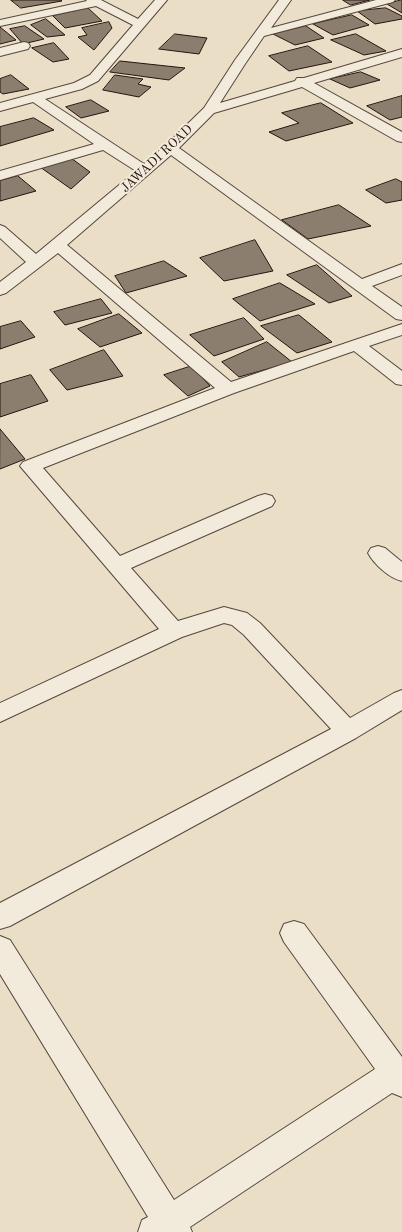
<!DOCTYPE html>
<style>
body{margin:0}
canvas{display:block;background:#ebdec6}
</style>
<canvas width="402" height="1232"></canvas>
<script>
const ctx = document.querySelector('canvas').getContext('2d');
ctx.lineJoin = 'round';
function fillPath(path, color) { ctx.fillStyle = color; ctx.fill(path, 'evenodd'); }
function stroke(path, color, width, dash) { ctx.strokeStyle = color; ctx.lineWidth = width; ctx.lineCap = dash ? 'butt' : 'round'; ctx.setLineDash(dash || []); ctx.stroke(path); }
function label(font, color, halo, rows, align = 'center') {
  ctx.font = font + ' "Old Standard TT",serif'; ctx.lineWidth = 4; ctx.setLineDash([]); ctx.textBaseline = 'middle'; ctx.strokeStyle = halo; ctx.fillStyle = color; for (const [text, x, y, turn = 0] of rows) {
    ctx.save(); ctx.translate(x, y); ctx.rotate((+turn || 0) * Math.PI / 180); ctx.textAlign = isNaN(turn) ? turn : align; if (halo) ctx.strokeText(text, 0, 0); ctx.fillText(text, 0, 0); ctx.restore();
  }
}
const building = new Path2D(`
 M11,0H61L62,1L21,8Z
 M343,0H370L351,5Z
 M402,0V13L387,4Z
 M88,8L102,21L65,28L53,16Z
 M386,8L402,16V19L375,24L357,11Z
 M352,15L369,25L333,35L313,24Z
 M46,19L65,35L47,37L31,25Z
 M109,22L112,28L94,50L78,37L87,35L82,28Z
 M25,26L44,39L23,44L10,29Z
 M306,26L324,38L295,45L273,34Z
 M0,27L16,40L0,44Z
 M175,34L207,38L199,54L159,49Z
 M356,34L386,51L364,55L331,40Z
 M54,43L69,59L53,62L32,48Z
 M308,46L332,62L289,71L269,56Z
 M120,61L185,68L169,80L110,72Z
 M361,72L380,80L350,88L330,79Z
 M11,75L29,89L3,94L0,92V79Z
 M115,75L143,79L138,84L151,87L139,97L103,90Z
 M402,96V117L390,120L367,106Z
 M91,100L109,111L81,118L66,107Z
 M321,103L353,123L286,141L269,132L299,123L282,113Z
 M34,118L54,130L0,146V127Z
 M71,158L90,172L71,189L40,167Z
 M18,176L36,191L0,201V181Z
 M396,179L402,182V200L386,203L366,190Z
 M339,205L371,226L308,239L282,220Z
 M255,240L273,271L224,281L200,258Z
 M164,261L187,276L126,293L115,276Z
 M317,265L352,296L329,303L287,275Z
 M280,283L315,304L260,321L233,299Z
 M101,299L112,313L65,325L54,312Z
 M119,314L142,333L100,347L78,329Z
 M299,315L332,342L297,353L261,326Z
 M244,318L264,339L214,356L190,335Z
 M21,321L35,337L0,349V327Z
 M267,342L292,362L239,377L222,362Z
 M104,350L123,376L67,390L50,370Z
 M192,366L210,386L188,396L164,375Z
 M31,375L48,401L0,417V384Z
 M0,429L25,459L0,469Z`);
const minor = new Path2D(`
 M86,0H101L138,19L155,0H167L98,81L82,89L45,99L144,164L166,145L204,108L235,60L279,0H291L271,28L376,0H395L393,2L264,36L245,64L220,103L295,81L297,78H304L402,49V57L314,83L402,132V142L397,141L302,87L214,113L179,148L362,279L402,264V275L372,286L402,307V320L396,319L171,155L67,245L231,382L402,324V335L369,346L402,371V385L396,384L354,351L234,393L43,468L120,556L258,496L265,494L272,496L275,501L272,506L131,568L178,621L224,607L247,613L260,623L350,718L394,693L402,690V710L356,738L10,926L0,929V903L331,729L244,635L232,625L224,623L182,637L0,722V703L159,629L20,466L23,462L215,388L58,253L6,293L0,295V282L26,262L0,238V225L5,227L36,254L136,171L103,150L0,180V171L94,144L33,102L0,111V103L74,83L90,75L133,25L96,6L0,26V20L87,1Z
 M24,42L28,43L30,46L28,49L0,56V48Z
 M378,546L385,548L402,562V581C389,578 374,564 368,553L371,548Z
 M294,921L304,924L402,1057V1097L392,1093L190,1227L192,1232H138L142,1220L148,1217L0,974V936L10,940L174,1200L375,1069L284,942L280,933L284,924Z`);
const farStreetnames = [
 ["JAWADI ROAD",157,159,-43]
];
fillPath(building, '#8b7e6e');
stroke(building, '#24150f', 1);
stroke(minor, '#56473d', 2);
fillPath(minor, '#f2eada');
label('13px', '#24150f', '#f2eada', farStreetnames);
</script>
